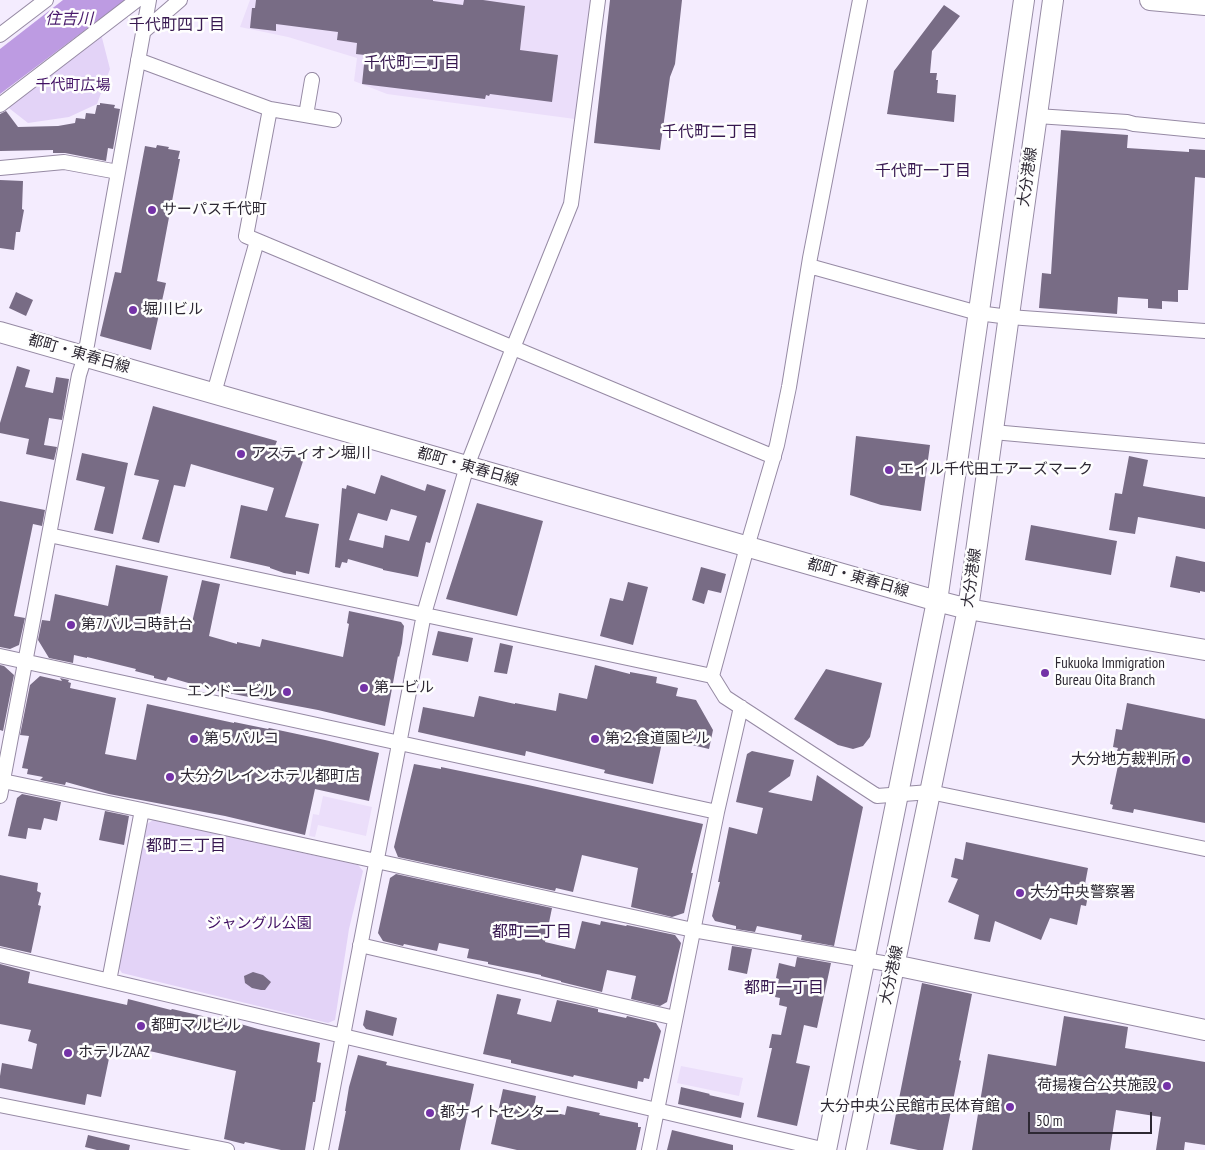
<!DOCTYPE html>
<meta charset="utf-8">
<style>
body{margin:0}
#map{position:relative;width:1205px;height:1150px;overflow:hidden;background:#f4ecfe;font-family:"PT Sans Narrow",sans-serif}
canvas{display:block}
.scale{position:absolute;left:1028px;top:1112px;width:124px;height:22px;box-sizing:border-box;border:2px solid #2d2833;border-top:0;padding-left:6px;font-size:15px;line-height:18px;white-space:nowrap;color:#2d2833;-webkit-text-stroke:4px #fefefe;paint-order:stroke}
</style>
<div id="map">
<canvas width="1205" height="1150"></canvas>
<div class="scale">50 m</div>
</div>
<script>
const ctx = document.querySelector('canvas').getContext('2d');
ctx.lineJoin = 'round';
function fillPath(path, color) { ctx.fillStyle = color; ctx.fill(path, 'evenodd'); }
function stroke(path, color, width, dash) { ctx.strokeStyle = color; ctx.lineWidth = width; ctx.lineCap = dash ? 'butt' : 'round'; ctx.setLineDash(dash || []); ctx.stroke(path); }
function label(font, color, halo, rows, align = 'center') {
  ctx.font = font + ' "PT Sans Narrow","Noto Sans JP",sans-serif'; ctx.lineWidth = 5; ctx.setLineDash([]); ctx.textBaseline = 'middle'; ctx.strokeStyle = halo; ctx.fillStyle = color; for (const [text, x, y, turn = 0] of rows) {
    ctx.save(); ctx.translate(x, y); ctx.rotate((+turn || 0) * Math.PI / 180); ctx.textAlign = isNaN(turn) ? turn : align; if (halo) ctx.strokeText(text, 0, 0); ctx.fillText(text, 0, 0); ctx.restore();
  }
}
const built = new Path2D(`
 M250,0H591L575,119L387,94L354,81L357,58L288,37L240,27Z
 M323,796L372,807L366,836L318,825L315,837L309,836L313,814L319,815Z
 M681,1066L743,1078L739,1096L677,1083Z`);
const green = new Path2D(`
 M100,30L110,69L97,104L69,117L28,123L5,105Z
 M153,820L358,865L363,871L349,929L335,1020L328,1023L122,973L118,967L147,824Z`);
const water = new Path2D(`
 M63,0H125L0,94V49Z`);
const building = new Path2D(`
 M256,0H433V1L463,5L464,0H483L525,6L520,50L558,55L552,102L490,94L489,96L486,95L485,99L362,84L365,55L356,54L357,43L337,40L338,32L276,24V31L250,28L252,8H255Z
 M610,0H682L675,64L670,77L660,150L594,143Z
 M944,5L960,16L932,51L930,73H937L936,80H938L937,93L956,95L954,122L887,114L894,71Z
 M100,103L115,105L114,108L120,109L113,149L108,148L106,161L65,153H53V150L0,151V114L6,111L18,127L58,126L75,123L76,118L85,119L86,113L95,114L97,105H100Z
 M1061,130L1128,135L1127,148L1189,152V149L1205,150V178L1195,177L1188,290H1178V302L1162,301V309L1148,308V299L1118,297L1117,314L1039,308L1042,273L1051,274L1055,212Z
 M157,145L169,147L168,149L180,151L178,159H180L157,281L166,283L151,350L100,336L115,272L121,273L145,146L156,148Z
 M0,180L23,181L22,209L24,210L20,232H16L14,250L0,248Z
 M16,292L33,300L26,316L9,308Z
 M17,366L30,370L25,387L53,393L56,377L69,379L62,420L49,418L44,445L57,447L54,460L26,454L29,439L0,433V423Z
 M153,406L277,441L275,446L305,455L285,517L319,524L309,574L296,571V575L284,573L270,568V567L230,558L241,505L267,511L274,488L191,464L185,487L174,485L159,543L142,539L159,480L134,475Z
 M856,436L930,445L921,511L881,505L850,495Z
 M82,453L128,463L113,534L94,530L105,487L76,480Z
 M1129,456L1148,460L1143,486L1205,497V529L1138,517L1135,534L1109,530L1115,493L1122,494Z
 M381,475L425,491L427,484L446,490L430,543L426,542L418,577L383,570V569L348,559L347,563L342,562L340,568L335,567L342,488L346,489L347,485L375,494ZM391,509L417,516L409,541L385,535L383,548L349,540L358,513L387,521Z
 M0,501L45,510L42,526L33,524L14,616L25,618L19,645L10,649L0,647Z
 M477,503L543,521L517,616L446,599Z
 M1031,525L1117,541L1111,575L1025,560Z
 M1176,556L1205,562V592L1200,591V593L1170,587Z
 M116,565L168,576L158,624L187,632V631H190L202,580L220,584L209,636L237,644V642L260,647L262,639L343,657L349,624L347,623L349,611L401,622L404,626L402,643L399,657L398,656L385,726L318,710L212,690L168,677L166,681L154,678V676L135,671L136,669L87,657V658L74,655L73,663L49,658L38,640L42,620L50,621L55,594L108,606Z
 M701,567L726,574L721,593L708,590L704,604L692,600Z
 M628,582L648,587L633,645L600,636L610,598L623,601Z
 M438,631L473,638L468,662L432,655Z
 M500,643L513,646L507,674L494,672Z
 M0,665L4,666L14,675L3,731L0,730Z
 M595,665L630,674V672L657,677L656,683L678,688L676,696L696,700L713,730L709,749L663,738L653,784L604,773L605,770L526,751L525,756L418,732L423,707L474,717L479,696L515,704V703L556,711L559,693L587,699Z
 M826,669L882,683L870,737L863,746L853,749L838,745L794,719Z
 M40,676L62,681L60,678L69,680L68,682L71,683L70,688L116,698L105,754L136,760L147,704L234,723V722L268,729L269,728L325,740L379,753L369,801L315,789L305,835L225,816L109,794L66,782L65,785L40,780L43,777L27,774L28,769L22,768L29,736L20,735L30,685Z
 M1127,703L1205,719V823L1134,809L1133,813L1112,809L1113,805L1110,804L1121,751H1117L1118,748L1113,747L1116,729L1122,730Z
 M752,751L794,760L790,776L768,792L812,801L817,775L863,807L834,946L801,940L802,935L757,926L755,932L736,929V926L715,921L712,916L720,882H718L729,827L757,834L763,808L736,802L747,754Z
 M414,764L441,769V767L528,785L703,824L691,873H693L684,913L672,917L631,907L638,868L582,855L573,892L556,888L555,891L398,857L394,847Z
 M22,794L61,802L57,821L44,818L41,830L28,828L26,839L8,836L17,798Z
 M105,811L129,816L124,845L99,840Z
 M966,842L1088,868L1085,884L1090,885L1086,906L1081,905L1077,925L1050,918L1041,940L995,921L990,942L974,939L979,915L948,902L958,879L951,877L955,858L963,860Z
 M396,874L552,908L545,942L575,949L582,921L600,925L601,921L626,926L627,925L675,935L681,943L667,1002L660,1006L631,999L636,976L607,970L602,992L561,982V981L541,976V975L488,964V962L467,958L469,949L439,943L437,951L404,944L403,946L383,941L378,933L390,878Z
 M0,875L38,883L37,891L41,893L38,905L41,906L31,953L0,946Z
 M732,946L752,949L747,974L728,970Z
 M797,957L831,963L817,1028L804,1025L796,1063L810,1066L797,1126L757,1117L772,1048H769L772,1034L781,1035L787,1007L779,1005L780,998L775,997L779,979L776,978L779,963L795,967Z
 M0,964L30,972L28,983L127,1005L128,999L171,1010L172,1009L220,1020L237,1023L258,1029L320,1043L317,1062L321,1063L315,1102H313L305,1150H281L245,1142L244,1144L224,1139L236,1071L154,1052L112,1044L101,1097L87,1094L85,1105L0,1088V1076L2,1063L32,1069L37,1044L28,1041L31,1030L0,1024Z
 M253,972L263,975L271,982L265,990H261L252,988L245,983L244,976Z
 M922,983L972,994L959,1060L961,1061L943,1150H918L890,1144Z
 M497,994L521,999L517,1014L551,1022L557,1000L598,1009V1012L626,1018L627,1016L656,1023L661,1031L649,1079L644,1078L643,1082L638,1081L637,1089L574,1075L573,1077L511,1063V1060L483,1054Z
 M366,1010L397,1018L393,1036L366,1029L363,1025Z
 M1064,1016L1128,1027L1125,1048L1205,1062V1145L1185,1142L1184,1150H1156L1161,1117L1116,1110L1110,1150H972L988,1054L1056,1066Z
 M358,1055L387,1062L386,1065L474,1084L460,1150H338L346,1111H345L349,1087Z
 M681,1087L710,1094L709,1095L744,1103L741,1118L678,1104Z
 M503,1089L536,1096L534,1108L565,1115L567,1106L600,1113L599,1115L638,1123V1127H641L636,1150H517L491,1144Z
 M672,1130L733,1145V1150H667Z
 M88,1135L130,1145L129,1150H97L85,1147Z`);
const street = new Path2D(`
 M860,0L810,258L789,387L777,445L747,547L712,676L725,697L877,796L930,792L1205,849
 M144,31L180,0
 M0,35L46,0
 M138,60L270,109L334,120
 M0,105L137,0
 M270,109L246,236L774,457
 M306,115L312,80
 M1037,116L1127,122L1134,124L1205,131
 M0,168L64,162L118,172
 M809,266L978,313L1009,317L1205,331
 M214,393L257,241
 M993,432L1205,451
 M49,535L712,676
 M0,656L717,812
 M3,781L142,810L693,930L894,965
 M0,796L79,375L85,356L149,0
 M360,945L675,1018
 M0,955L826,1150
 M109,981L142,810
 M0,1105L227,1150
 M321,1150L424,614L467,466L513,348L571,204L598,0
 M649,1150L717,812L741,707`);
const secondary = new Path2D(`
 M1150,0L1205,5
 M0,332L937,601L968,609L1205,650
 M894,965L1205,1030
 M826,1150L937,601L1024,0
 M856,1150L968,609L1053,0`);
const markers = [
 [152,210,5,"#7433a7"],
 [133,310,5,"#7433a7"],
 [241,454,5,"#7433a7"],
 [889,470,5,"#7433a7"],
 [71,625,5,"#7433a7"],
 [1045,673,5,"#7433a7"],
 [364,688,5,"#7433a7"],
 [287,692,5,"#7433a7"],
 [194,739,5,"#7433a7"],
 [595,739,5,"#7433a7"],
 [1186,760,5,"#7433a7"],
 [170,777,5,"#7433a7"],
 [1020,893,5,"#7433a7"],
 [141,1026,5,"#7433a7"],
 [68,1053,5,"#7433a7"],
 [1167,1086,5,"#7433a7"],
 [1010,1107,5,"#7433a7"],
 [430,1113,5,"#7433a7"]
];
const parkNames = [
 ["千代町広場",73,86],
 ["ジャングル公園",259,924]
];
const streetNames = [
 ["大分港線",1028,177,-82],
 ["都町・東春日線",79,354,16],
 ["都町・東春日線",468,467,16],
 ["都町・東春日線",858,578,16],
 ["大分港線",972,578,-82],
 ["大分港線",892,975,-78]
];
const poiNames = [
 ["サーパス千代町",162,210],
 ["堀川ビル",143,310],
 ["アスティオン堀川",251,454],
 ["エイル千代田エアーズマーク",899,470],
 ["第7バルコ時計台",81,625],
 ["Fukuoka Immigration",1055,664],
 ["Bureau Oita Branch",1055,681],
 ["第一ビル",374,688],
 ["エンドービル",277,692,"right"],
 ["第５パルコ",204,739],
 ["第２食道園ビル",605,739],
 ["大分地方裁判所",1176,760,"right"],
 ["大分クレインホテル都町店",180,777],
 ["大分中央警察署",1030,893],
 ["都町マルビル",151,1026],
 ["ホテルZAAZ",78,1053],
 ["荷揚複合公共施設",1157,1086,"right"],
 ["大分中央公民館市民体育館",1000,1107,"right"],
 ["都ナイトセンター",440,1113]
];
const waterNames = [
 ["住吉川",69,19]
];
const neighbourhoodNames = [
 ["千代町四丁目",177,25],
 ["千代町三丁目",412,63],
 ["千代町二丁目",710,132],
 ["千代町一丁目",923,171],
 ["都町三丁目",186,846],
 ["都町二丁目",532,932],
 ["都町一丁目",784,988]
];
fillPath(built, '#ebdefa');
fillPath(green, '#e3d3f7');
fillPath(water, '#bd9be2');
fillPath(building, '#786c85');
stroke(street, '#968aa4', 16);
stroke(secondary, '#968aa4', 22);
stroke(street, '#fff', 14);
stroke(secondary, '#fff', 20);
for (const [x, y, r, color] of markers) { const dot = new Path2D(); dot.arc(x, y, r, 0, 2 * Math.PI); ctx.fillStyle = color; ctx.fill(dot); stroke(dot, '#fefefe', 2); }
label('15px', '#400f63', '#fefefe', parkNames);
label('15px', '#2d2833', '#fefefe', streetNames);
label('15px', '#2d2833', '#fefefe', poiNames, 'left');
label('italic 16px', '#48196b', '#fefefe', waterNames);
label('16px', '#371850', '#fefefe', neighbourhoodNames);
</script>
